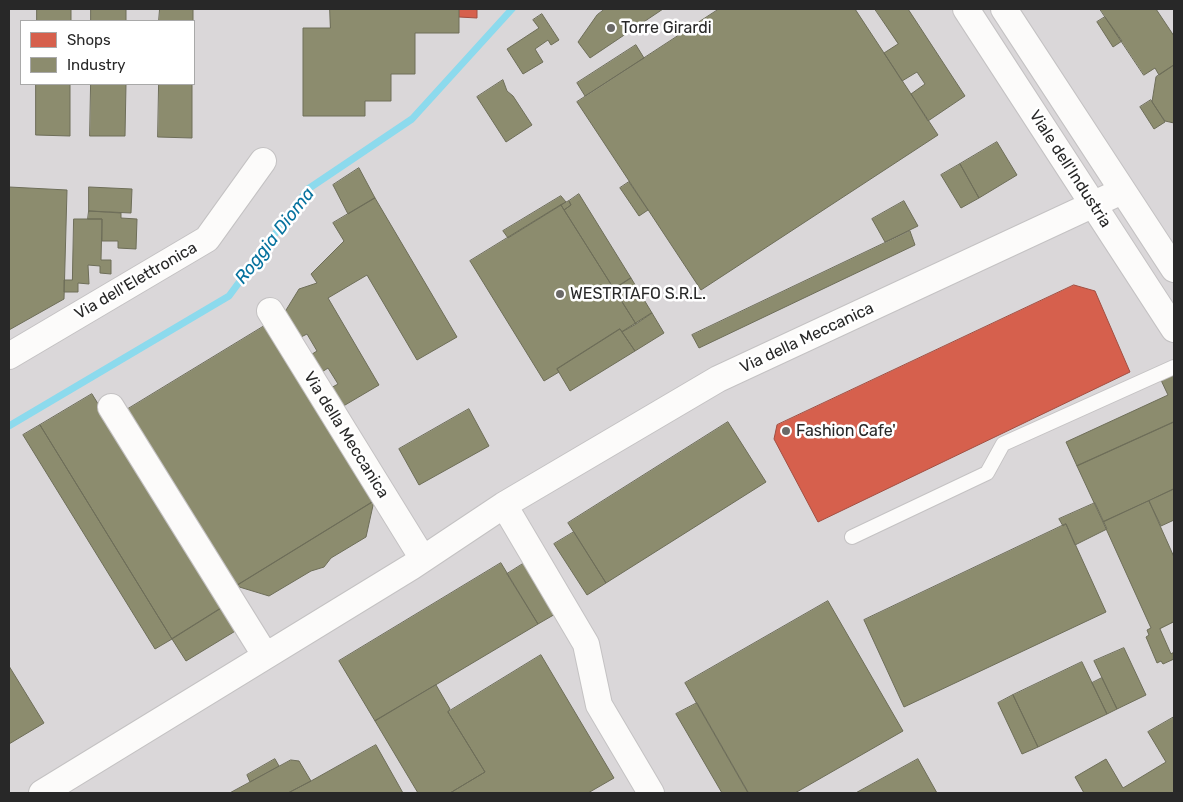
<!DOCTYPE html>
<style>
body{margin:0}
#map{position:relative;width:1183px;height:802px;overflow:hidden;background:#e8e2dd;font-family:Rubik,sans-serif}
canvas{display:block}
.frame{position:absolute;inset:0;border:10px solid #282828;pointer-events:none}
.legend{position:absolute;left:20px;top:20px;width:175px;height:65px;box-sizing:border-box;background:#fff;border:1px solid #a9a9a9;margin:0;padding:6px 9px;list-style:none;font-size:15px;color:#282828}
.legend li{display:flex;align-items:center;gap:10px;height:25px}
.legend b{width:25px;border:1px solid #a9a9a9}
</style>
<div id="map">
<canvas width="1183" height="802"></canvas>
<div class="frame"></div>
<ul class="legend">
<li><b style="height:14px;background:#d6604d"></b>Shops</li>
<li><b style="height:14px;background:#8c8c6e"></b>Industry</li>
</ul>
</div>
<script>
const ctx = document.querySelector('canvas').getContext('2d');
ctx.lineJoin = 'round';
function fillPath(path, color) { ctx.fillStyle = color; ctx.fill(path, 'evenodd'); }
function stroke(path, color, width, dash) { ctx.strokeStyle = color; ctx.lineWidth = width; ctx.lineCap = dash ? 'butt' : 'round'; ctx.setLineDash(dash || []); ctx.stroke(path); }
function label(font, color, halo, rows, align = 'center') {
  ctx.font = font + ' Rubik,sans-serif'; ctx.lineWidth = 5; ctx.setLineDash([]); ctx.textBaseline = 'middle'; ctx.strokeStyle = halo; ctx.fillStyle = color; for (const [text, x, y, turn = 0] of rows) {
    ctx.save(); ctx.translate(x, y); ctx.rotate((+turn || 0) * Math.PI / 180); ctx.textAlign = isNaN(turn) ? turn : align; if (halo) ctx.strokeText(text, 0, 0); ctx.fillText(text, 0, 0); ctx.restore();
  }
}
const industrial = new Path2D(`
 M9,9H1174V793H9ZM21,21H194V84H21Z`);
const shops = new Path2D(`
 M459,9H477V18L459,17Z
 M1074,285L1095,291L1130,372L818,522L774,439L777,425Z`);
const industry = new Path2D(`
 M37,9H71V21H37Z
 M91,9H126V21H91Z
 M160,9H193V21H159Z
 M330,9H459V33H415V74H391V101H365V116H303V28H330Z
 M605,9H663L590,58L578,42L597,15Z
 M719,9H855L938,135L701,290L577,102Z
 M875,9H908L965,96L928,121L911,94L925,84L917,72L902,81L884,53L898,44Z
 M1100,9H1156L1174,36V65L1159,75L1155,68L1144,75Z
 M542,14L559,40L551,45L548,40L535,49L543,62L523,74L507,49L539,28L533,20Z
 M1105,17L1122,41L1113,47L1097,22Z
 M636,45L644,58L585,96L577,83Z
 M1174,65V123L1165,121L1152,102L1156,77Z
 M503,80L507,91L513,96L532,125L506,142L477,97Z
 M36,84H70V136L36,135Z
 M91,84H126L125,136H90Z
 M159,84H192V138L158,137Z
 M1151,100L1165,122L1154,129L1140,107Z
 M997,142L1017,175L979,198L960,164Z
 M960,164L979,198L961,208L941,175Z
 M359,168L375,198L348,214L333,185Z
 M629,182L648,210L639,216L620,188Z
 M9,187L67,190L64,299L9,330Z
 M89,187L132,189L131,213L89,211Z
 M579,194L631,278L614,289L564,210L571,205L569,201Z
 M561,196L566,202L508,238L503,231Z
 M375,198L457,337L417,360L367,275L328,298L379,385L340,408L329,389L338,384L328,368L319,374L309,356L317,351L307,334L297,339L283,315L299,289L317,283L311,274L344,241L333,223Z
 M569,201L571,205L564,210L561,205Z
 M904,201L918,226L885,242L872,219Z
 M561,205L636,324L622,332L620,329L557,369L559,372L544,381L470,261Z
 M89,211L121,213V218L137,219L136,249L118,248V241H102V219H88Z
 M74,219H102L101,260H111V274L100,273V266L88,265L89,284L78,283V292H64V280H72Z
 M910,231L915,245L699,348L692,335Z
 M631,278L652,313L636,324L614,289Z
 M652,313L664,333L635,351L622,332Z
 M266,325L374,501L236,586L128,409Z
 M620,329L635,351L570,391L557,369Z
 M1174,372V422L1077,466L1066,442L1168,395L1160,378Z
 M92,394L223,607L172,639L40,425Z
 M469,409L489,446L419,485L399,449Z
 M728,422L766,482L606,583L568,523Z
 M1174,422V489L1103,522L1077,466Z
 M40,425L172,639L155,649L23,435Z
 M1174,489V520L1161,526L1149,501Z
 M374,501L366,537L331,558L324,567L311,571L269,596L236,586Z
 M1149,501L1174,557V659L1163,664L1161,661L1157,663L1146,637L1149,635L1147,630L1151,628L1103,522Z
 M1095,503L1107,529L1075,545L1066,524L1063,526L1059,519Z
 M1066,524L1106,612L904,707L864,620Z
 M574,532L606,583L587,595L554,544Z
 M526,562L557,613L538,624L507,574Z
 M501,563L538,624L375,721L339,661Z
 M828,601L903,731L795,793H748L685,683Z
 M223,607L237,630L186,661L172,639Z
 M1174,622V652L1171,654L1160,629Z
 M1124,648L1146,695L1117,709L1094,661Z
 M541,655L614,778L588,793H450L485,772L448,712Z
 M1082,662L1107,714L1038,747L1013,695Z
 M9,666L44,723L9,744Z
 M1102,678L1117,709L1107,714L1092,683Z
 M436,685L450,709L448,712L485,772L450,793H418L375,721Z
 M1013,695L1038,747L1022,754L998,703Z
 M697,703L748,792L746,793H722L676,714Z
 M1174,717V793H1084L1075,777L1106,759L1123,788L1166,762L1148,732Z
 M376,745L403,793H288L311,781Z
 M275,759L279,766L250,782L247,775Z
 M918,759L937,793H856Z
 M291,760L299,761L311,781L288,793H230Z`);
const stream = new Path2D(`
 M9,426L229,296L308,189L412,119L512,9`);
const service = new Path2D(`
 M852,537L987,473L1003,444L1174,367`);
const minor = new Path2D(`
 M966,9L1174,329
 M1004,9L1174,269
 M270,311L423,559
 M9,356L207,239L263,161
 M111,407L265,655
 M504,505L586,644L599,705L651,793
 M42,793L411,567L504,505L718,379L1122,191`);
const markers = [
 [611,28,5,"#6b6967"],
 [560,294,5,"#6b6967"],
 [786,431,5,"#6b6967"]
];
const poiNames = [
 ["Torre Girardi",621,28],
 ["WESTRTAFO S.R.L.",570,294],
 ["Fashion Cafe'",796,431]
];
const streetNames = [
 ["Viale dell'Industria",1070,169,57],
 ["Via dell'Elettronica",136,281,-30],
 ["Via della Meccanica",807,338,-25],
 ["Via della Meccanica",346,435,58]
];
const waterNames = [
 ["Roggia Dioma",275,236,-52]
];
fillPath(industrial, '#dad7d9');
fillPath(shops, '#d6604d');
stroke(shops, '#a24f42', 1);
fillPath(industry, '#8c8c6e');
stroke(industry, '#6e6e59', 1);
stroke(stream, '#8cdaed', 7);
stroke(service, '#c4c2c3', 16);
stroke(minor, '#c4c2c3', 28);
stroke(service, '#fcfbfa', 14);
stroke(minor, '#fcfbfa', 26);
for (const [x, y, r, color] of markers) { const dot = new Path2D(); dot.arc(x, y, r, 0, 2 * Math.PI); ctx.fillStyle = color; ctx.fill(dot); stroke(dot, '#fff', 2); }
label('16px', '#282828', '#fff', poiNames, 'left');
label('16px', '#282828', '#fff', streetNames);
label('italic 18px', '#06729e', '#fff', waterNames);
</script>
